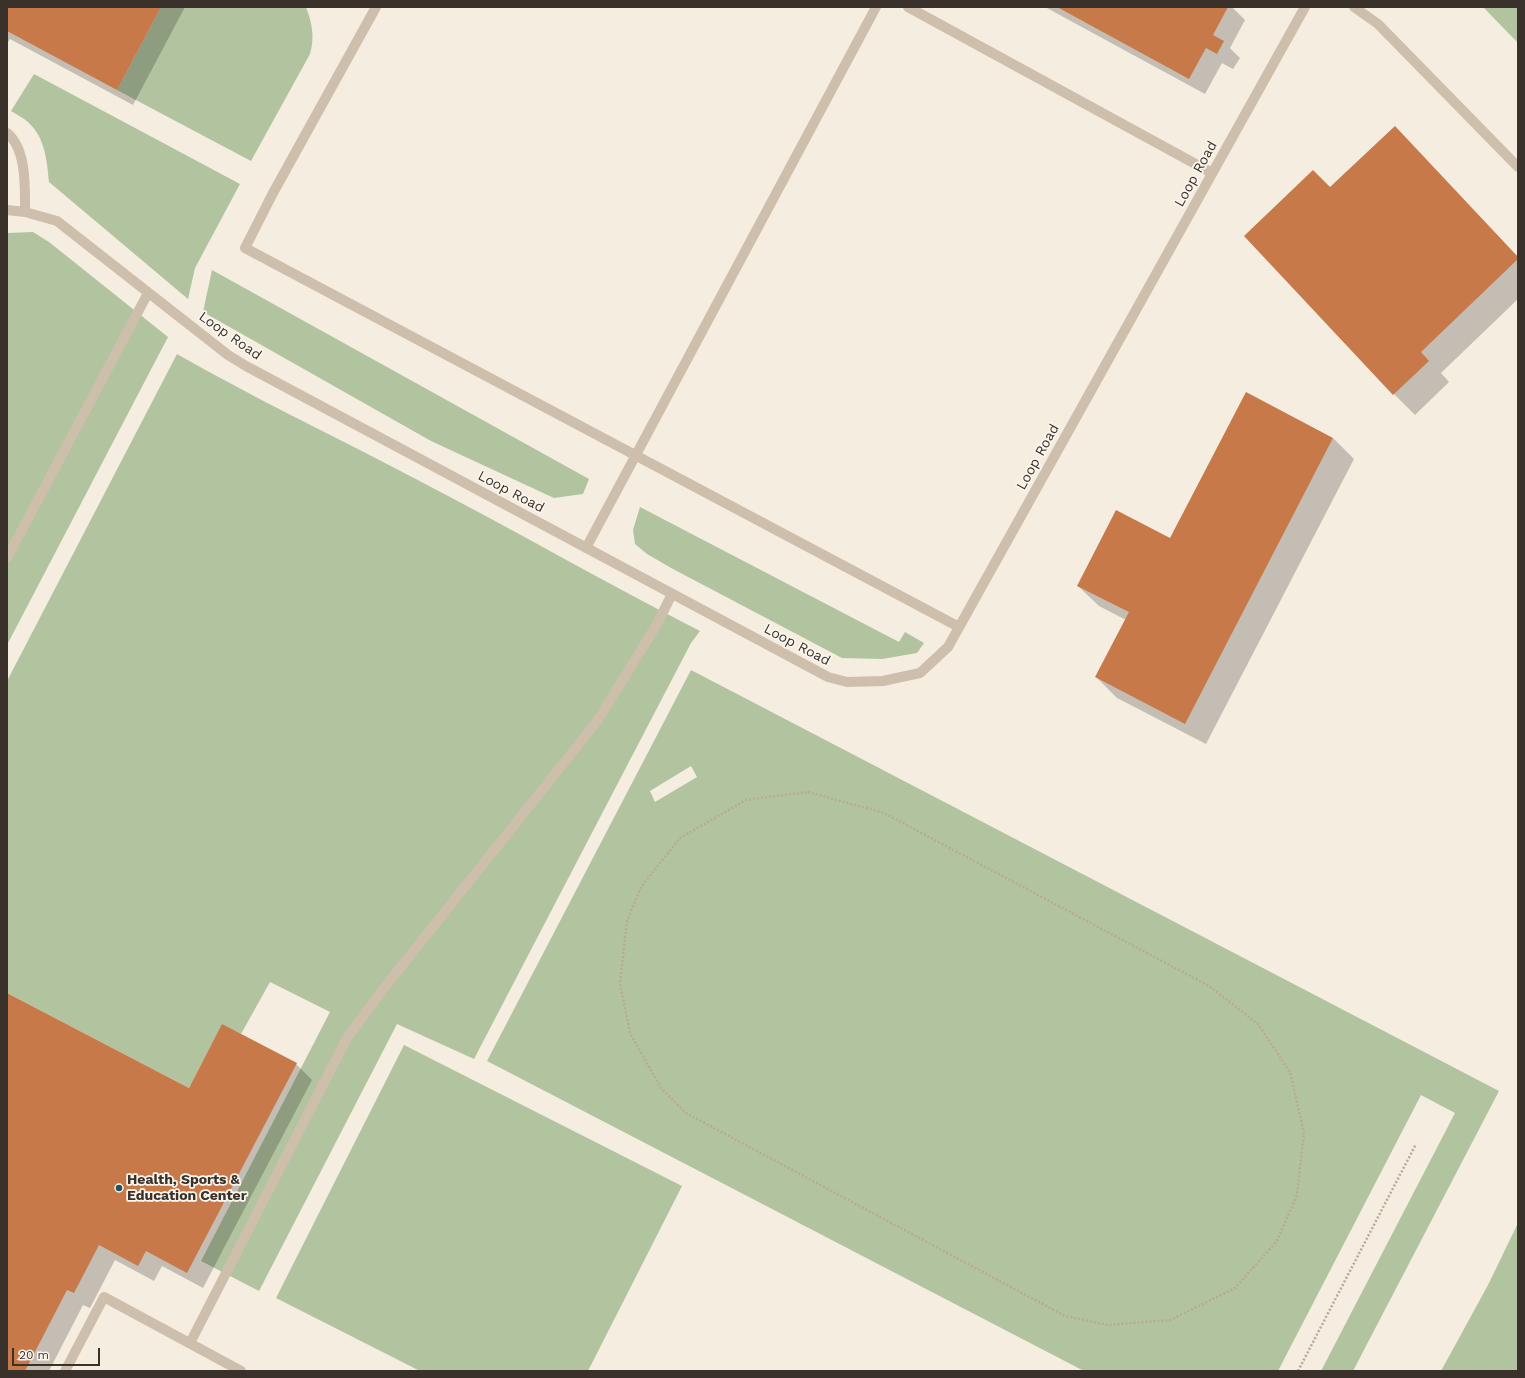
<!DOCTYPE html>
<style>
body{margin:0}
#map{position:relative;width:1525px;height:1378px;overflow:hidden;background:#f4ede0;font-family:"Work Sans",sans-serif}
canvas{display:block}
.frame{position:absolute;inset:0;border:8px solid #3a312a;pointer-events:none}
.scale{position:absolute;left:12px;top:1348px;width:88px;height:18px;box-sizing:border-box;border:2px solid #3a312a;border-top:0;padding-left:5px;font-size:12px;line-height:14px;white-space:nowrap;color:#3a312a;-webkit-text-stroke:3px #fbf6ed;paint-order:stroke}
</style>
<div id="map">
<canvas width="1525" height="1378"></canvas>
<div class="frame"></div>
<div class="scale">20 m</div>
</div>
<script>
const ctx = document.querySelector('canvas').getContext('2d');
ctx.lineJoin = 'round';
function fillPath(path, color) { ctx.fillStyle = color; ctx.fill(path, 'evenodd'); }
function stroke(path, color, width, dash) { ctx.strokeStyle = color; ctx.lineWidth = width; ctx.lineCap = dash ? 'butt' : 'round'; ctx.setLineDash(dash || []); ctx.stroke(path); }
function label(font, color, halo, rows, align = 'center') {
  ctx.font = font + ' "Work Sans",sans-serif'; ctx.lineWidth = 3.5; ctx.setLineDash([]); ctx.textBaseline = 'middle'; ctx.strokeStyle = halo; ctx.fillStyle = color; for (const [text, x, y, turn = 0] of rows) {
    ctx.save(); ctx.translate(x, y); ctx.rotate((+turn || 0) * Math.PI / 180); ctx.textAlign = isNaN(turn) ? turn : align; if (halo) ctx.strokeText(text, 0, 0); ctx.fillText(text, 0, 0); ctx.restore();
  }
}
const green = new Path2D(`
 M161,7H306C312,23 315,37 310,54L251,161L117,90Z
 M1483,7H1518V43Z
 M34,74L240,184L195,268L188,299L49,182C47,161 45,138 29,123C24,118 17,115 11,111Z
 M33,232L49,242L168,337L7,645V233Z
 M212,270L589,479L583,494L554,498L431,441L203,312Z
 M177,354C254,398 332,435 410,476C507,526 602,581 700,631L691,643L474,1059L397,1024L259,1291L201,1261L330,1012L270,982L241,1034L222,1025L189,1088L7,993V681Z
 M640,507L899,642L905,632L924,643L917,653L882,659L842,658L673,569L647,554L635,544L633,530Z
 M691,670L1499,1091L1353,1371H1321L1455,1113L1421,1095L1278,1371H1084L487,1061ZM691,766L697,777L655,802L650,791Z
 M404,1045L682,1186L588,1371H420L276,1298Z
 M1518,1223V1371H1441L1488,1285Z`);
const shadow = new Path2D(`
 M7,7H185L133,105L10,39L7,44Z
 M1045,7H1232L1245,20L1230,48L1240,58L1233,69L1222,63L1205,94Z
 M1415,148L1518,257V299L1441,373L1449,382L1415,415L1394,394L1331,188Z
 M1333,438L1354,459L1206,744L1117,698L1096,677L1126,620L1099,606L1078,586L1171,539Z
 M7,994L189,1089L296,1064L312,1080L203,1288L162,1266L154,1281L115,1260L90,1308L83,1305L49,1371H7Z`);
const building = new Path2D(`
 M7,7H161L117,90L7,31Z
 M1057,7H1228L1213,35L1224,41L1217,54L1206,48L1189,79Z
 M1395,126L1518,257V259L1421,352L1429,361L1393,395L1244,236L1313,170L1330,187Z
 M1246,392L1333,438L1185,724L1095,677L1129,612L1077,586L1116,510L1170,538Z
 M7,993L189,1088L222,1024L297,1063L187,1273L146,1251L138,1266L99,1245L74,1293L67,1290L25,1371H7Z`);
const path = new Path2D(`
 M808,792L884,813L1209,986L1258,1024L1290,1072L1304,1133L1297,1195L1277,1241L1235,1288L1170,1320L1108,1325L1065,1316L686,1113L661,1088L630,1033L620,983L627,921L641,887L680,838L746,800Z
 M1298,1371L1416,1144`);
const service = new Path2D(`
 M376,7L273,193L245,248L959,627
 M908,7L1212,173
 M1354,7L1378,24L1518,167
 M7,133C27,149 25,189 25,212
 M7,210L25,212L57,221L228,355L246,366L828,677L847,682L883,681L920,673L948,647L1305,7
 M586,548L876,7
 M7,558L148,293
 M190,1343L347,1038L384,988L598,720L657,624L672,594
 M65,1371L104,1297L241,1371`);
const markers = [
 [119,1188,4,"#1e515d"]
];
const streetNames = [
 ["Loop Road",1196,174,-61],
 ["Loop Road",230,336,35],
 ["Loop Road",1038,457,-61],
 ["Loop Road",511,492,28],
 ["Loop Road",797,645,28]
];
const poiNames = [
 ["Health, Sports &",127,1180],
 ["Education Center",127,1196]
];
fillPath(green, '#b2c49f');
fillPath(shadow, '#0003');
fillPath(building, '#c87949');
stroke(path, '#b9a995', 2.5, [2, 2]);
stroke(service, '#cdbfab', 10);
for (const [x, y, r, color] of markers) { const dot = new Path2D(); dot.arc(x, y, r, 0, 2 * Math.PI); ctx.fillStyle = color; ctx.fill(dot); stroke(dot, '#fbf6ed', 1.5); }
label('14px', '#3a312a', '#fbf6ed', streetNames);
label('bold 14px', '#3a312a', '#fbf6ed', poiNames, 'left');
</script>
